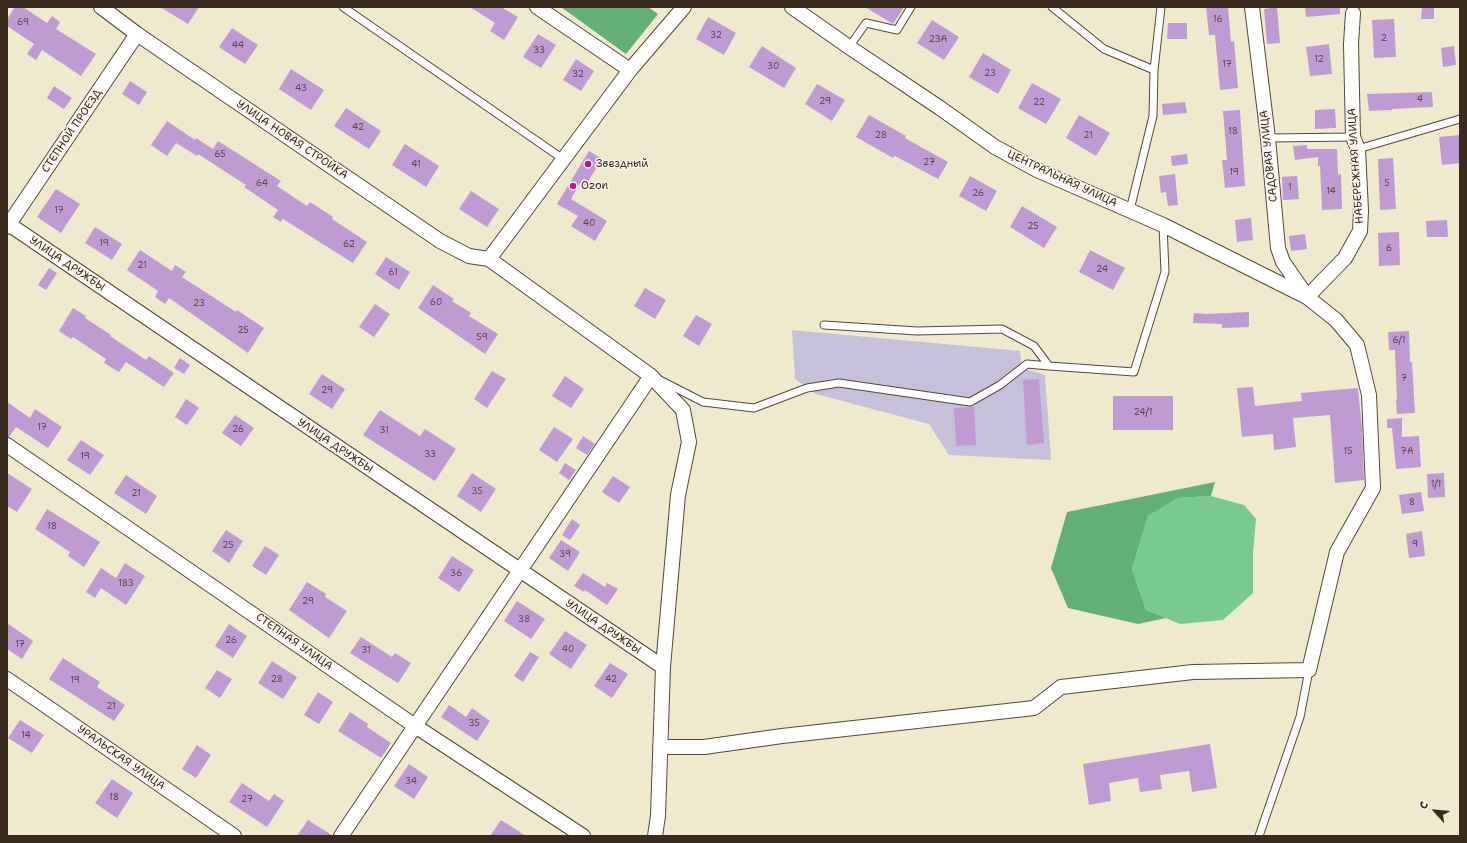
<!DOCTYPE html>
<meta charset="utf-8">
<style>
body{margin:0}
#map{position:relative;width:1467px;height:843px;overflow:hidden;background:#efe9ce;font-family:"Shantell Sans",sans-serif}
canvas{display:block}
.frame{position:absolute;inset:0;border:8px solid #3b2a1e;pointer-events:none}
.north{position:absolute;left:1415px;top:791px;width:40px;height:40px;-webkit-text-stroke:3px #fbf7ec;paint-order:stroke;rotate:297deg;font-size:11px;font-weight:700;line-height:16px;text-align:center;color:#3b2a1e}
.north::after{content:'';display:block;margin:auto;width:14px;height:18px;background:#3b2a1e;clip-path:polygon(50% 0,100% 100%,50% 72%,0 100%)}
</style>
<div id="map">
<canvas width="1467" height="843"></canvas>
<div class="frame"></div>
<div class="north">С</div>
</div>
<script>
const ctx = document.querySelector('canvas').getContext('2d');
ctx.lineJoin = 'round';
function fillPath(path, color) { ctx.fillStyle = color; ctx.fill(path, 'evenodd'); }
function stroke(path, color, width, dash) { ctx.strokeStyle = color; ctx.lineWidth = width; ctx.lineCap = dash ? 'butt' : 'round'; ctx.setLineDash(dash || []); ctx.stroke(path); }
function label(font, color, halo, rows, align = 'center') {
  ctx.font = font + ' "Shantell Sans",sans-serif'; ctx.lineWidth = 3; ctx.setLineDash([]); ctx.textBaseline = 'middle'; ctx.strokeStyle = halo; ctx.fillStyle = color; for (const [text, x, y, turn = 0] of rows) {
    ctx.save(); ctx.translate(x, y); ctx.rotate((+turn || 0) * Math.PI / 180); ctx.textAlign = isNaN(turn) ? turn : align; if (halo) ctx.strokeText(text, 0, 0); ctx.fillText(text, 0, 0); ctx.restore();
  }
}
const industrial = new Path2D(`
 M792,330L1020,351L1022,368L1045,375L1051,460L949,455L929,424L816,394L795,379Z`);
const green = new Path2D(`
 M1211,496L1244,505L1256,519L1253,553V593L1223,620L1180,624L1146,610L1132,569L1148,516L1176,498Z`);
const forest = new Path2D(`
 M561,7H648L658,14L626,54Z
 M1215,482L1211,496L1177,498L1148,516L1132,569L1146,610L1166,618L1138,624L1068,608L1051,568L1067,512Z`);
const building = new Path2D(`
 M15,7H23L47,23L52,16L60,22L56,29L96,54L81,76L42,50L36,60L27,54L34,44L7,26V19Z
 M160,7H199L188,24Z
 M470,7H501L518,17L504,40L490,31L495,23Z
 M865,7H904L893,24Z
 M1206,7H1228L1231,42L1234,41L1238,88L1220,90L1215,35H1209Z
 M1277,7L1280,43L1267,44L1264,9Z
 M1305,7H1340V14L1306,17Z
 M1422,7H1434V19H1421Z
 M708,17L736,33L724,55L696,39Z
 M1394,19L1396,57L1374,58L1372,20Z
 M932,20L959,37L944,60L917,43Z
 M1168,23H1187V39H1167Z
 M232,28L258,45L245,64L219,47Z
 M538,34L556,45L541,68L523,57Z
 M1329,44L1332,74L1310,76L1306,47Z
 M762,46L796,68L784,88L749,67Z
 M1454,46L1456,65L1443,67L1441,48Z
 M983,53L1011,70L998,94L969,77Z
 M576,59L594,71L581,91L563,80Z
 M291,69L324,90L311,110L279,89Z
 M130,81L147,92L139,105L122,94Z
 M1032,83L1061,99L1046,124L1018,108Z
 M817,84L845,100L832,121L805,104Z
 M54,86L72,98L64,109L47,98Z
 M1432,92L1433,107L1392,109V110L1369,111L1367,94Z
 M1185,102L1187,113L1163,115L1162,104Z
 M346,108L381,131L369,149L334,126Z
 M1335,109L1336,128L1315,129V110Z
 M1240,110L1245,186L1225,188L1222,160H1227L1223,111Z
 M869,115L906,136L905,138L948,162L938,179L895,156L893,158L856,137Z
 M1079,115L1110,133L1096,156L1066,138Z
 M167,121L195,140L196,138L213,149L218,141L281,181L277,186L307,206L310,202L333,217L332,219L367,242L353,263L283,219L281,222L273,217L278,210L244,187L246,185L198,154L197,156L176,143L167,156L151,145Z
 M1460,135V163L1442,165L1439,137Z
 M405,144L439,166L426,187L392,165Z
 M1307,145V149H1337L1338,175L1341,174L1342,209L1322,210L1320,166H1318V157L1295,160L1293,146Z
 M589,151L602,159L585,186L580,183L571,199L607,221L595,241L571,226L578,216L557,204Z
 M1187,154L1188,164L1172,166L1171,156Z
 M1393,158L1396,209L1380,210L1378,159Z
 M1175,174L1178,205L1168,206L1166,192L1161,193L1159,176Z
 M970,176L997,191L986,211L959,196Z
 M1297,176L1299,199L1283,200L1282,177Z
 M56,189L80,204L61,233L37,217Z
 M471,191L499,209L487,227L459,209Z
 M1022,206L1057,227L1044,248L1010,227Z
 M1251,218L1253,240L1237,242L1235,220Z
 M1447,220L1448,237H1427L1426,221Z
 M95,227L122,244L112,260L85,243Z
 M1399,232L1400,265L1379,266L1378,233Z
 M1305,234L1307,249L1291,251L1289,236Z
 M140,250L172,271L175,265L186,272L182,277L236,312L237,310L264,328L248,353L169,298L165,304L155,297L158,291L127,270Z
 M1090,250L1125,268L1113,290L1079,272Z
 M386,257L410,272L399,290L375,274Z
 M49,268L57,273L46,290L38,285Z
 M433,285L454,299L452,301L471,313L469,316L498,334L485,354L418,308Z
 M645,288L666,300L655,319L634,306Z
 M375,304L390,314L374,337L359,327Z
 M73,308L86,316L85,318L111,335L110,336L146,360L149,356L174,373L164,387L126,362L119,372L104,363L106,359L73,337L71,339L59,331Z
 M1249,312V327L1222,328V324L1193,323L1194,313L1207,314Z
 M696,315L712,324L699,346L683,336Z
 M1409,331L1410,362H1412L1415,413L1397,414L1396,400H1397L1395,350H1389L1388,332Z
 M180,358L190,365L184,374L174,368Z
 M492,371L506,379L487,408L474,399Z
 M322,374L345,389L332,409L309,394Z
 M565,376L584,389L571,408L552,396Z
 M1039,379L1044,443L1027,445L1023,380Z
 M1253,387L1255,406L1302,401L1301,393L1358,388L1362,429L1364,480L1335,483L1330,415L1293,418L1296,447L1274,450L1273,434L1242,437L1237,388Z
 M1113,396H1173V430H1113Z
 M186,399L199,408L187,425L175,417Z
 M7,402L30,418L35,409L62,427L48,448L16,427L9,437H7Z
 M974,407L976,445L956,446L954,408Z
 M380,410L420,436L425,429L456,449L435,481L363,435Z
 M235,415L254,428L241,446L222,433Z
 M1402,418V437L1419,436L1421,467L1396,469L1392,428H1387V419Z
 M554,427L573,439L557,462L539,450Z
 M583,436L595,444L587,455L576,448Z
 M81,440L104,455L90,475L67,460Z
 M565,463L576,470L569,480L559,473Z
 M7,473L32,489L17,512L7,506Z
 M472,473L496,489L481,512L457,496Z
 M1444,473L1445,497L1428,498L1427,474Z
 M126,475L157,496L146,514L114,493Z
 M613,476L630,487L619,503L602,492Z
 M1421,492L1424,511L1402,514L1399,495Z
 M47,509L100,542L84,567L68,556L70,552L35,529Z
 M572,519L580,525L570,540L562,535Z
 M226,530L243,541L229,563L212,551Z
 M1422,531L1425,556L1409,558L1406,534Z
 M561,540L580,552L568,571L549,558Z
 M265,546L279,555L266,575L252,566Z
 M452,556L474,570L459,592L438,578Z
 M125,563L145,576L126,605L101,588L95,598L86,592L101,568L116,578Z
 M583,573L605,587L607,583L618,589L607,605L585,590L584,592L574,586Z
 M307,582L326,594L325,597L347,611L329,638L289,610Z
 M517,601L545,619L531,639L504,621Z
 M7,623L33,641L22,659L7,649Z
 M229,624L247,636L233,658L215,646Z
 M565,631L587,645L571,669L549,654Z
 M361,637L392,657L395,653L411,663L398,683L350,653Z
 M530,652L539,657L523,682L514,676Z
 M63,658L100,682L97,687L125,705L114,721L49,679Z
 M272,661L297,677L283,699L258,683Z
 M610,663L628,674L612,698L594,686Z
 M217,670L232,679L220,698L205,688Z
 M318,692L333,702L319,724L304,715Z
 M449,705L466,717L472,708L490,721L477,741L441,717Z
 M350,712L368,724L367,727L391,743L381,758L338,731Z
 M20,720L44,735L32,753L8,738Z
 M1210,744L1217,788L1192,792L1189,771L1160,775L1162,789L1140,792L1138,778L1109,783L1111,801L1089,805L1083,764Z
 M197,745L211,755L196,778L182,769Z
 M409,764L428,777L414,799L394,786Z
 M112,779L133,793L117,818L95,803Z
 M242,783L269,801L274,794L284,801L267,827L229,802Z
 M308,820L333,836H297Z
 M501,820L526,836H490Z`);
const service = new Path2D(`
 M343,7L563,159
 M1052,7L1104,49L1154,70
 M849,47L866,23L897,30L911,7
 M1268,138L1353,137
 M1358,149L1460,119
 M1130,210L1153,116L1154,70L1161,7
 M824,325L917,331L1002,329L1034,346L1049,366L1134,372L1165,272L1163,225
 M660,380L703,402L754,408L807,388L839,383L970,402L1000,385L1027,364L1049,366
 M1259,836L1300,717L1309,670`);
const minor = new Path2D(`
 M101,7L137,34L440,241L469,256L489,259L651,376L683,410L689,442L678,495L663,667L658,816L655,836
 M537,7L630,70
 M792,7L849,47L940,108L995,147L1037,170L1163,225L1307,297
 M1252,7L1268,138L1278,248L1283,262L1306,295
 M7,223L663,667
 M7,227L137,34
 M489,259L630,70L684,7
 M7,445L415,726L583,836
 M7,679L234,836
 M660,747H704L782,736L1034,708L1061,687L1193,672L1309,670L1337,552L1373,488L1369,395L1357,345L1336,320L1307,297L1345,258L1360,231L1361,211L1358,149L1353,137L1351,44L1353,13
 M341,836L651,376`);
const markers = [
 [588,164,4,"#b5179e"],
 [573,186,4,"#b5179e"]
];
const numberNames = [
 ["16",1218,20],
 ["69",23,23],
 ["32",716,36],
 ["2",1384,39],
 ["23А",938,40],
 ["44",238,46],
 ["33",539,51],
 ["12",1319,60],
 ["17",1227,65],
 ["30",773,67],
 ["23",990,74],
 ["32",578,75],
 ["43",301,89],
 ["4",1420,100],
 ["29",825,102],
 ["22",1039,103],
 ["42",358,128],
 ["18",1233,132],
 ["28",881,136],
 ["21",1088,136],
 ["65",220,155],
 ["27",929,163],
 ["41",416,165],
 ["19",1234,173],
 ["64",262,184],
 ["5",1387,184],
 ["1",1290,188],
 ["14",1331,192],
 ["26",978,194],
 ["17",59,211],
 ["40",589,224],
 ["25",1033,227],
 ["19",104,244],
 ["62",349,245],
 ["6",1389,249],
 ["21",142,266],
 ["24",1102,270],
 ["61",393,273],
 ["60",436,303],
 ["23",199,304],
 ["25",243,331],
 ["59",482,338],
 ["6/1",1399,341],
 ["7",1404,379],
 ["29",327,391],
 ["24/1",1143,413],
 ["17",42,428],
 ["26",238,430],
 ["31",384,431],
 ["15",1348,452],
 ["7А",1407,452],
 ["33",430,455],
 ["19",85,457],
 ["1/1",1436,485],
 ["35",477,492],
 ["21",136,494],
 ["8",1412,503],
 ["18",52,527],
 ["9",1415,545],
 ["25",228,546],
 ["39",565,555],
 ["36",456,574],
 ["183",126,584],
 ["29",308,602],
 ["38",524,620],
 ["26",231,641],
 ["17",20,645],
 ["40",568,650],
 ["31",366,651],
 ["28",277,680],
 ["42",611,680],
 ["19",75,681],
 ["21",111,707],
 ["35",474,724],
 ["14",26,736],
 ["34",411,782],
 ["18",114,798],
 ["27",247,800]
];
const streetNames = [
 ["СТЕПНОЙ ПРОЕЗД",72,131,-56],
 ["УЛИЦА НОВАЯ СТРОЙКА",292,140,34],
 ["САДОВАЯ УЛИЦА",1269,156,-96],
 ["НАБЕРЕЖНАЯ УЛИЦА",1356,166,-94],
 ["ЦЕНТРАЛЬНАЯ УЛИЦА",1062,179,25],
 ["УЛИЦА ДРУЖБЫ",67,264,34],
 ["УЛИЦА ДРУЖБЫ",335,446,34],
 ["УЛИЦА ДРУЖБЫ",603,627,34],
 ["СТЕПНАЯ УЛИЦА",294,642,35],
 ["УРАЛЬСКАЯ УЛИЦА",121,758,35]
];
const poiNames = [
 ["Звездный",596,164],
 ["Ozon",581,186]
];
fillPath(industrial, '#c6c0da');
fillPath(green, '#79cb8d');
fillPath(forest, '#62af78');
fillPath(building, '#c09bd3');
stroke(service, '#564738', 9);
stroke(minor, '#564738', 16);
stroke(service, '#fff', 7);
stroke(minor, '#fff', 14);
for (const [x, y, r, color] of markers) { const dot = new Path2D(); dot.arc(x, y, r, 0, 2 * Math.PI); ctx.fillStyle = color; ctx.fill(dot); stroke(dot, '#fbf7ec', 1.5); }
label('9px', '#5c464b', null, numberNames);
label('11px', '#3b2a1e', '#fbf7ec', streetNames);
label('11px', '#3b2a1e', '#fbf7ec', poiNames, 'left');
</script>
